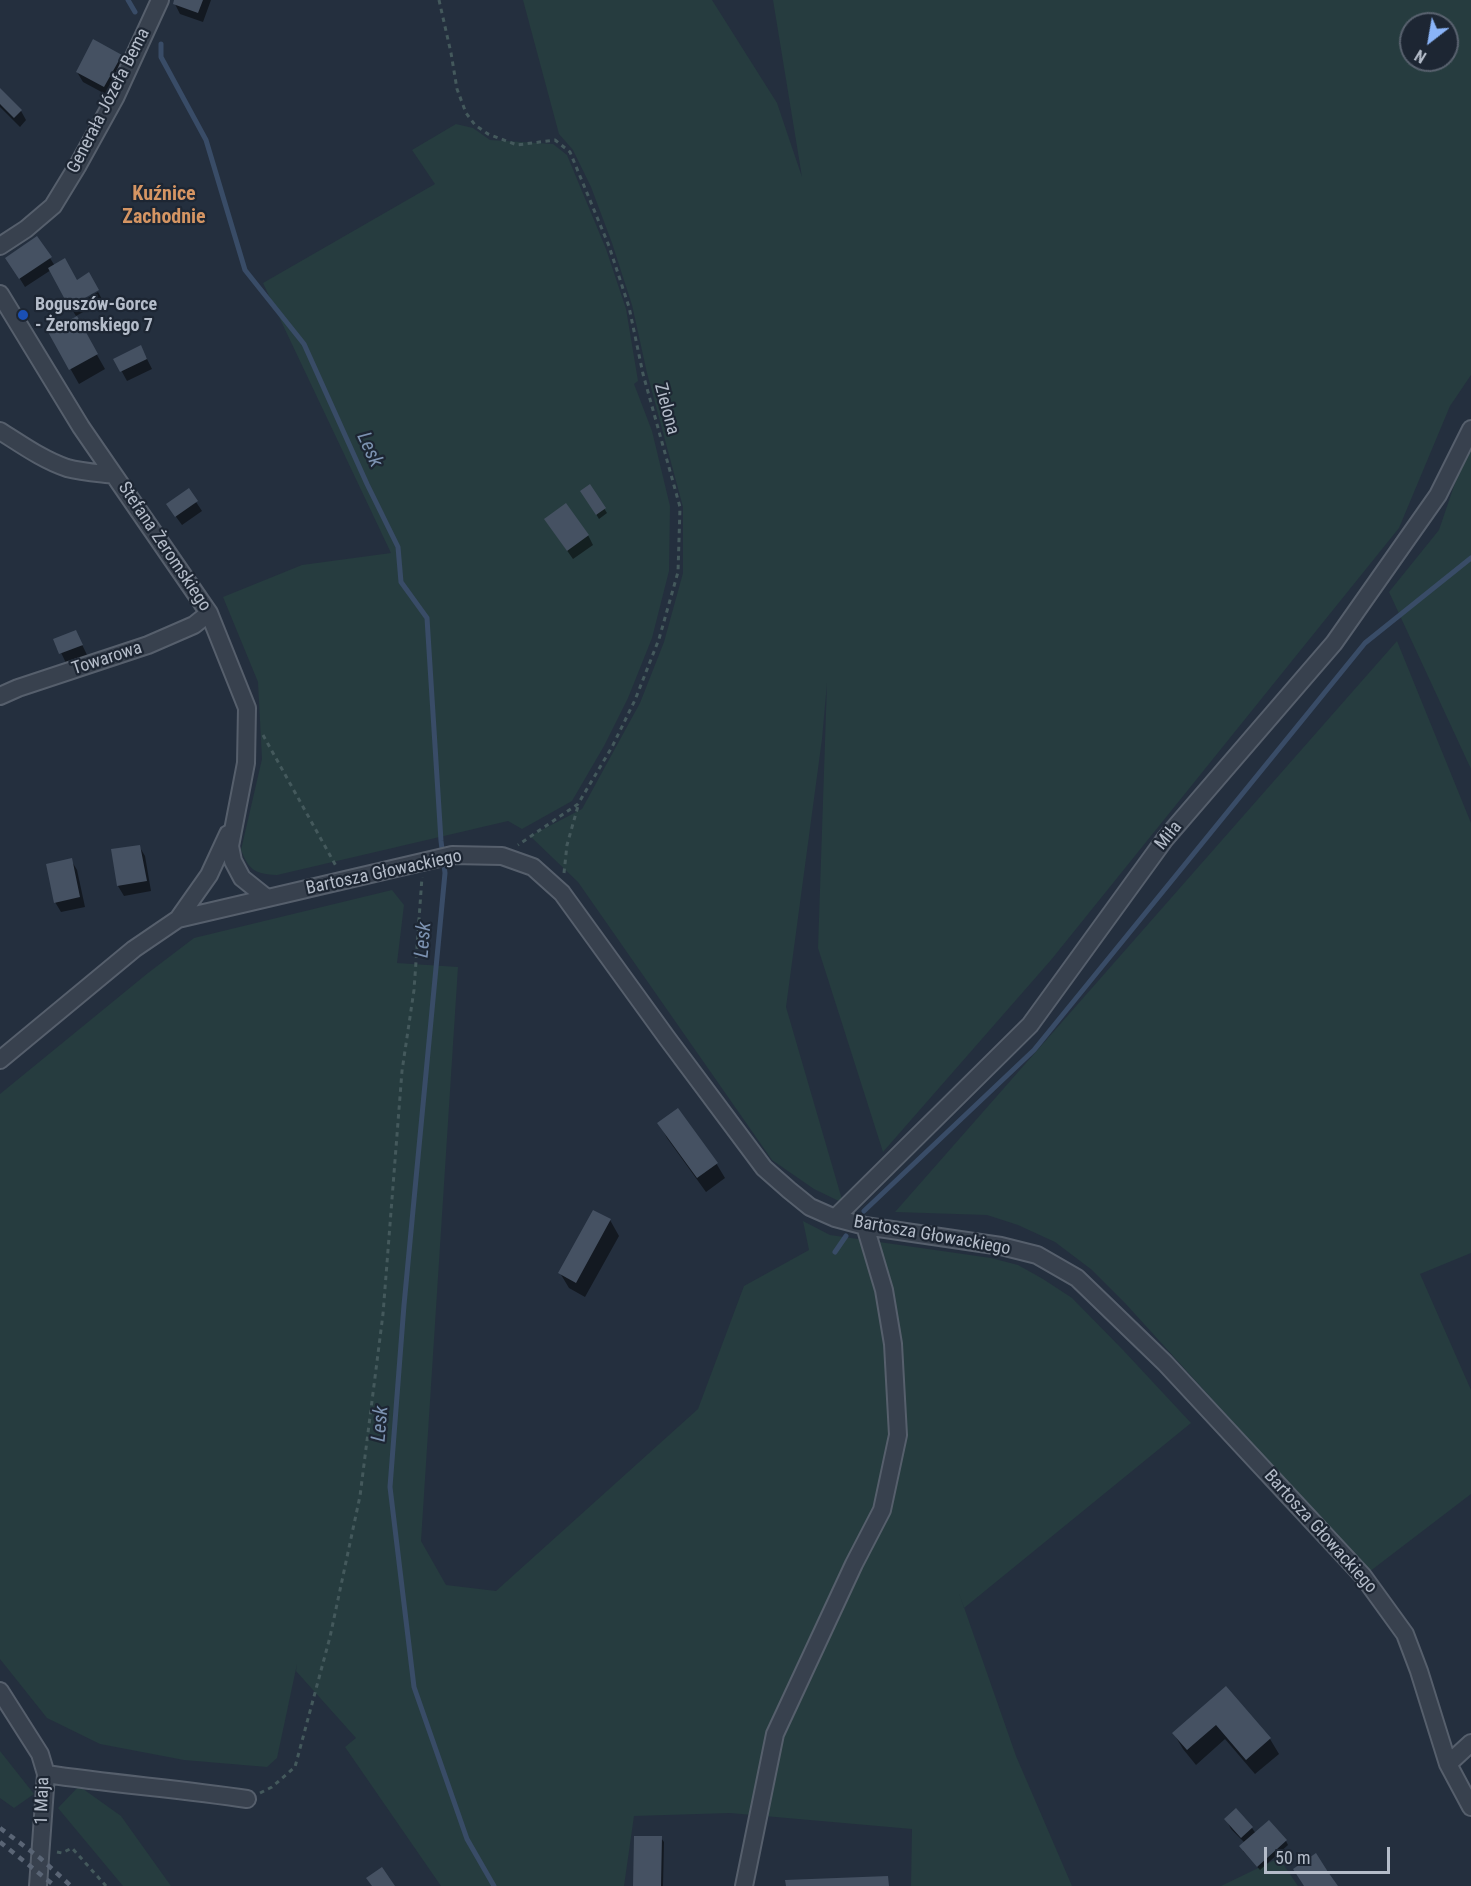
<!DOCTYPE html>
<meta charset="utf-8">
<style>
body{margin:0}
#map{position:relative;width:1471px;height:1886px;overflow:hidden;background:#242f3e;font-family:"Roboto Condensed",sans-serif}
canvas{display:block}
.north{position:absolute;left:1399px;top:12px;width:60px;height:60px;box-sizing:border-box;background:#1d2633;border:2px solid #59626f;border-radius:50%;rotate:211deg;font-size:16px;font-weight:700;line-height:24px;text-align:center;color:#b4bcc9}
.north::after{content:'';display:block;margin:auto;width:21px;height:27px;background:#8ab4f8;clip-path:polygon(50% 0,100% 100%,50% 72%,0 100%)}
.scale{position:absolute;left:1264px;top:1847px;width:126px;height:27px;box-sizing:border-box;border:3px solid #b4bcc9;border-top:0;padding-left:8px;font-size:18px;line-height:21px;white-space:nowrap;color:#b4bcc9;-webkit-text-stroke:4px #1d2633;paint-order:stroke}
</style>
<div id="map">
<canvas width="1471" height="1886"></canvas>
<div class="north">N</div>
<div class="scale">50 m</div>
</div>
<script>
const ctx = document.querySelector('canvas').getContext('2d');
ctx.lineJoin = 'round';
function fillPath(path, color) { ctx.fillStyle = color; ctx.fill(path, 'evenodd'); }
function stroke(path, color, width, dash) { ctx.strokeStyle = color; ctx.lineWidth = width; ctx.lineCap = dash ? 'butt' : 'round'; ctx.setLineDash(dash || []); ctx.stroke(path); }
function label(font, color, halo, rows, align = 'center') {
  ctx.font = font + ' "Roboto Condensed",sans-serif'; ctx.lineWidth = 4.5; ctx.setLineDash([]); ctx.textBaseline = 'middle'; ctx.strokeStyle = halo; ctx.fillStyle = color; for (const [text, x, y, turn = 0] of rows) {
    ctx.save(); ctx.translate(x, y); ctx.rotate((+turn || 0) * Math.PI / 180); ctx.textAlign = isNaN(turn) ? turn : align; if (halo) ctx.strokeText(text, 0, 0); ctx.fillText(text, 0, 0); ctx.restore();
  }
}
const green = new Path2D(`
 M523,0H712L777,103L802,177L773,0H1471V375L1450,406L1399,528L1051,960L883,1152L818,948L827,683L822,739L786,1007L843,1203L814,1189L772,1160L578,882L530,836L582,809L640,703L664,642L683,573V507L647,373L632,305L612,243L591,187L573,150L559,134ZM1411,24H1447V60H1411Z
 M456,124L473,128L490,140L553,144L567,155L606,249L626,309L638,381L634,384L652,431L670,506L669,571L652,638L628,698L604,746L572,801L522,829L508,821L277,875C255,874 249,870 241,850L262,759L258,682L223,597L302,565L391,553L263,283L435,184L412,150Z
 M1471,436V769L1389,592L1439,530Z
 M1397,641L1471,823V1253L1420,1274L1471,1390V1494L1369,1572L1125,1303L1092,1270L1055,1242L1018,1225L987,1215L895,1212Z
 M392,890L404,905L397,963L458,967L421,1541L446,1585L496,1591L698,1409L744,1286L809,1250L803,1221L830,1235L991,1258L1018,1265L1043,1279L1072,1298L1123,1350L1191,1423L964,1608L959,1593L1016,1756L1072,1886H911L912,1829L730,1813L634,1816L624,1886H441L345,1747L356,1738L296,1671L297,1664L277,1758L267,1767L184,1760L100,1744L47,1718L0,1659V1094L148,973L194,938Z
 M0,1751L34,1794L14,1808L0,1798Z
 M79,1786L121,1816L171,1886H123L58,1808Z
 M1279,1858L1298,1886H1221Z`);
const shadow = new Path2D(`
 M176,0H211L203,22L180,14L175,4Z
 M121,56L126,66L109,96L83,82L77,72Z
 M0,91L21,111L26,120L20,127L0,107Z
 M37,238L55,266L64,260L76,282L88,274L97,290L70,305L51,270L25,287L7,258Z
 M98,292L103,301L76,316L71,308Z
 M76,318L105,369L79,384L50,333Z
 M146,357L152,369L127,381L115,359Z
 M590,486L607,513L599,519L582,491Z
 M196,502L202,511L182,525L174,514Z
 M552,529L588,535L593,545L573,559Z
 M76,632L87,655L66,663L55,640Z
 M139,846L145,856L151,891L124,896L118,886Z
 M71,860L77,870L85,907L61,912L55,902Z
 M659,1123L716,1163L725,1178L706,1192L667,1138Z
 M610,1220L619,1236L585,1297L569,1288L560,1273Z
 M1226,1689L1270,1739L1279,1754L1255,1774L1225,1739L1196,1765L1183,1749L1174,1734Z
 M1226,1819L1252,1828L1256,1834L1286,1841L1288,1845L1260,1870L1243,1851L1245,1843L1231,1829Z
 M661,1838L664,1842L663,1886H634Z`);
const stream = new Path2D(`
 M128,0L135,12
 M161,44V57L206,140L245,270L304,344L367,484L398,547L401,582L427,618L441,841L445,873L404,1305L390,1487L414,1687L467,1839L494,1886
 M864,1211L1034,1050L1365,643L1471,558
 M835,1252L846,1236`);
const building = new Path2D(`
 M174,0H203L198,13L173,4Z
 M93,39L122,55L104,87L76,72Z
 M0,88L22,110L14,118L0,104Z
 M37,236L52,257L19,279L5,258Z
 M65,258L77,280L89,272L99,290L69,307L48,268Z
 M77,316L98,354L69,370L48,332Z
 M141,345L147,359L120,372L113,359Z
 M590,484L606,508L596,515L580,491Z
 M189,488L198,501L175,517L166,504Z
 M566,503L589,535L567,551L544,519Z
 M76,630L83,645L59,654L53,639Z
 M140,845L147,881L117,886L111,849Z
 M72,858L80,897L54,903L46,864Z
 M678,1108L718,1163L697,1178L657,1123Z
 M593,1210L611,1219L576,1283L558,1273Z
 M1226,1686L1271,1738L1246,1760L1216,1725L1187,1750L1172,1733Z
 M1236,1808L1253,1827L1241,1838L1224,1819Z
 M1269,1820L1287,1840L1257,1867L1239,1846Z
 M634,1836H662L661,1886H633Z
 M1316,1853L1328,1872L1338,1886H1304L1293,1869Z
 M382,1867L395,1886H372L366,1878Z
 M888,1876L889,1886H786L785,1880Z`);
const path = new Path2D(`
 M439,0L451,53L457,89L466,113L475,125L488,134L517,145L555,140L570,152L609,246L629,307L643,374L680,507L678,572L659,639L635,700L612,747L578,804L518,845
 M263,735L336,866
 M564,873L567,845L578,806
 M260,1793L272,1787L295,1767L330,1637L360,1496L383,1314L402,1071L414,990L422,877
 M57,1852L62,1853L72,1848L106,1886`);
const minor = new Path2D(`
 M0,246L26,229L53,206L78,165L115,98L160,0
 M0,294L81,427L209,613L247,708L246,763L230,846L233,861L242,878L267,898
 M0,431C21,444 43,460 67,468C82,472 98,473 114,475
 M0,696L18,688L148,645L194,625L209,613
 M178,919L452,855L502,856L533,867L562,893L667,1038L764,1168L789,1190L810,1207L835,1218L865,1226L1001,1246L1037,1255L1077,1278L1165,1363L1363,1576L1405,1634L1419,1671L1448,1764L1471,1807
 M0,1060L134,949L178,919L209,875L228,834
 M835,1218L1030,1025L1165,839L1334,643L1438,495L1471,429
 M0,1691L40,1754L46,1774L38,1886
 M1448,1764L1471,1743
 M46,1774C113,1784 180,1789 247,1799
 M744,1886L775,1734L854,1564L882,1510L898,1435L893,1344L884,1290L865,1226`);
const rail = new Path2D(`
 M0,1828L40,1858L71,1886
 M0,1842L55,1886`);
const markers = [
 [23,315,6,"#1a4fb4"]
];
const streetNames = [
 ["Generała Józefa Bema",109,101,-63],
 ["Zielona",666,409,75],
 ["Stefana Żeromskiego",164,547,56],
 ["Towarowa",107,659,-18],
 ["Miła",1169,836,-51],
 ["Bartosza Głowackiego",384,873,-12],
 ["Bartosza Głowackiego",932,1236,10],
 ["Bartosza Głowackiego",1320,1532,48],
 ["1 Maja",43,1801,-88]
];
const poiNames = [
 ["Boguszów-Gorce",35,305],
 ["- Żeromskiego 7",35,326]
];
const neighbourhoodNames = [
 ["Kuźnice",164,195],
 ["Zachodnie",164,218]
];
const waterNames = [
 ["Lesk",369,450,65],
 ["Lesk",424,940,-85],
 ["Lesk",381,1424,-85]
];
fillPath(green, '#263c3f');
fillPath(shadow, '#0007');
stroke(stream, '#394c67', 5);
fillPath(building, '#455162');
stroke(minor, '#565f6c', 20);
stroke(path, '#44595c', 3, [4.5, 4.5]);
stroke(minor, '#38414e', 16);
stroke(rail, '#5a6575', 4.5, [6, 6]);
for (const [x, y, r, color] of markers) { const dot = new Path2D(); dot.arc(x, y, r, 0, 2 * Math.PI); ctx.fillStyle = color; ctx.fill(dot); stroke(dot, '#1d2633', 2); }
label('18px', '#b4bcc9', '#1d2633', streetNames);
label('bold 18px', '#b4bcc9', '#1d2633', poiNames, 'left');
label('bold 20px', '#d59563', '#1d2633', neighbourhoodNames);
label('italic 20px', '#7c92b1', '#1d2633', waterNames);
</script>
